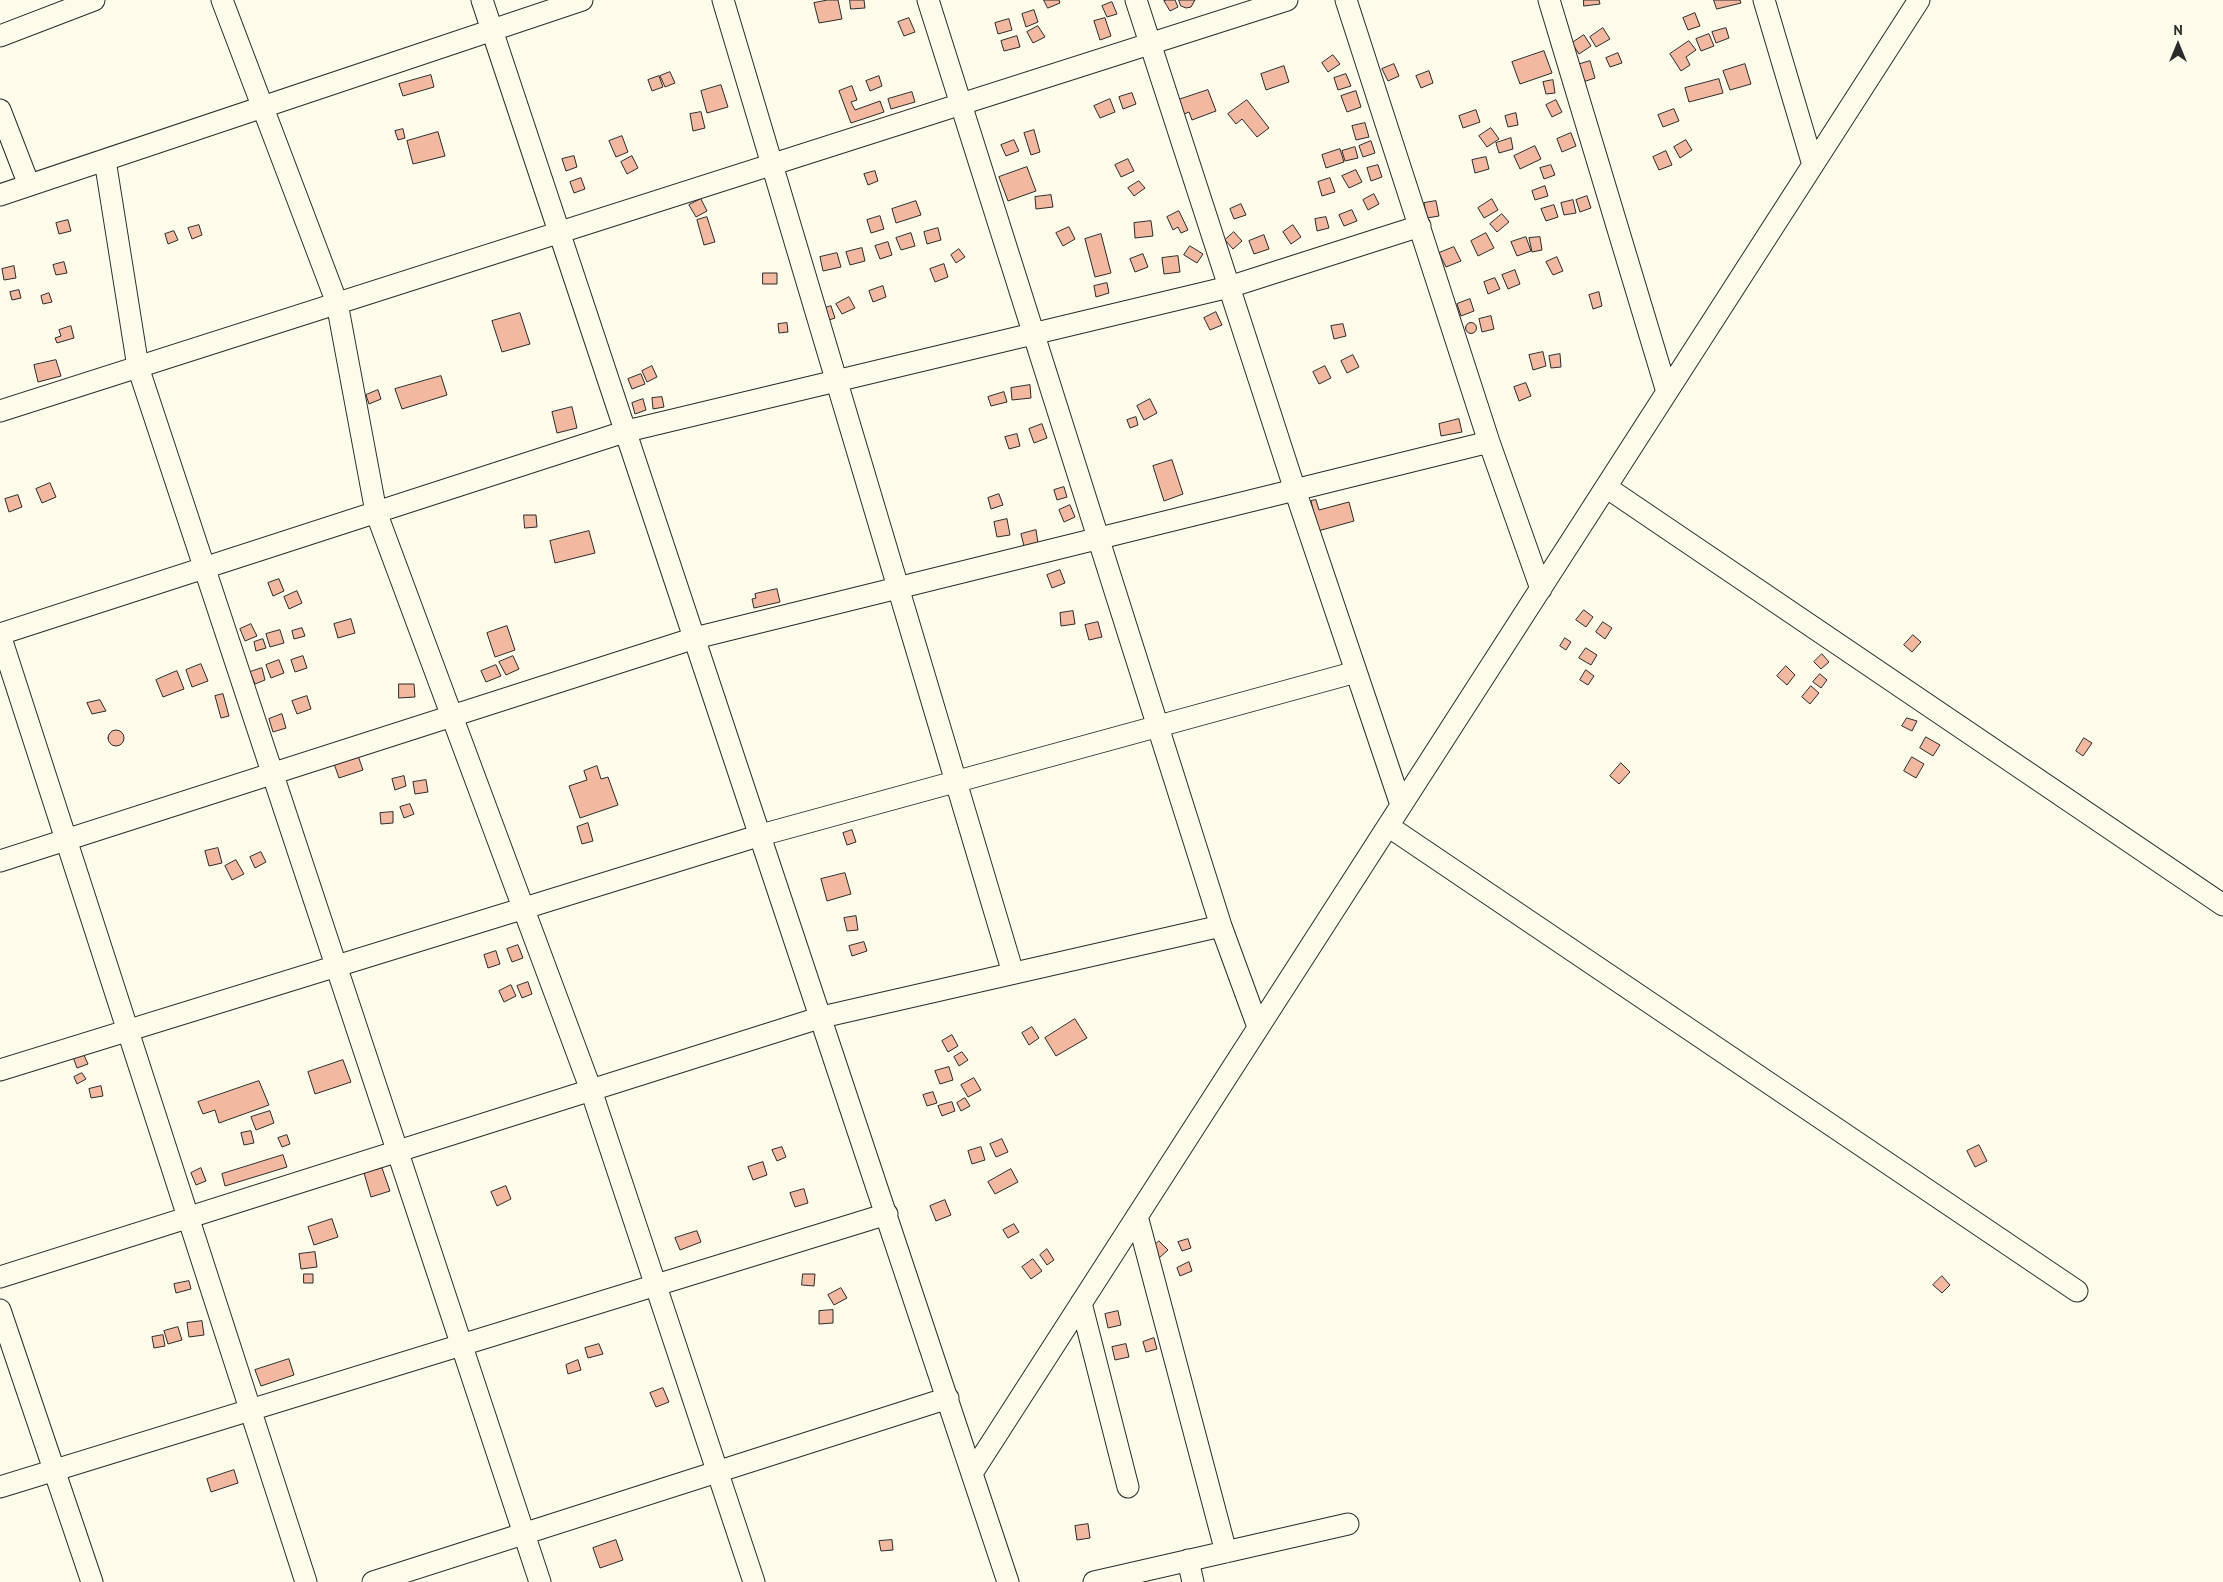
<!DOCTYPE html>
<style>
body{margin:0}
#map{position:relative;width:2223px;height:1582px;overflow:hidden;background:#fdfbea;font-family:"PT Sans",sans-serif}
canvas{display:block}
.north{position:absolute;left:2153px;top:20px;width:50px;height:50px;-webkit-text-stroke:4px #fdfbea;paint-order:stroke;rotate:0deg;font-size:14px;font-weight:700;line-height:20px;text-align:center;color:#2b2b2b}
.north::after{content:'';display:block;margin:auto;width:18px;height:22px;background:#2b2b2b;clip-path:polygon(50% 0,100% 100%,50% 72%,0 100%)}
</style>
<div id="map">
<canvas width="2223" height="1582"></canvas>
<div class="north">N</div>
</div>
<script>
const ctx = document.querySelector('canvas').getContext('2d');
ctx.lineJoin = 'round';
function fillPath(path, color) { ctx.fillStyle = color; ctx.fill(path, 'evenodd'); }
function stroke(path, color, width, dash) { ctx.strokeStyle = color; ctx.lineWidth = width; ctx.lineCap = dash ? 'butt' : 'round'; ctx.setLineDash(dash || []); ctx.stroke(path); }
const building = new Path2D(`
 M828,0H838L842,19L819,23L814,3Z
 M850,0H864L865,8L851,9Z
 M1044,0H1059L1060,3L1048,8Z
 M1167,0H1175L1178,7L1170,11L1164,1Z
 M1179,0H1195L1191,7L1186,8L1181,6Z
 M1584,0H1599L1600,4L1584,6Z
 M1714,0H1740L1741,3L1717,9Z
 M1112,2L1117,14L1107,17L1102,6Z
 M1034,10L1038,22L1026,27L1022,14Z
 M1695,13L1700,26L1688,30L1683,18Z
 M909,18L915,32L904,36L898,22Z
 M1105,18L1111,36L1100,40L1094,21Z
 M1009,19L1012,30L998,34L995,23Z
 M1038,26L1045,37L1033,43L1027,32Z
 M1603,28L1610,39L1596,47L1590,37Z
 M1726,28L1729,38L1716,43L1712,32Z
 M1709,34L1714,46L1701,51L1696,39Z
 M1584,35L1591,46L1579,54L1572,43Z
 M1017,36L1020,47L1004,51L1001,41Z
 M1689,41L1696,50L1686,57L1690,65L1681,71L1670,54Z
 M1544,51L1552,73L1520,84L1512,62Z
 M1618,53L1622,63L1610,67L1606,58Z
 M1333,55L1340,64L1328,72L1322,63Z
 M1590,61L1595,78L1583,82L1577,65Z
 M1394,64L1399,76L1388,81L1382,69Z
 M1745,64L1751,84L1730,90L1723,71Z
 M1284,66L1289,82L1266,90L1261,74Z
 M1429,71L1433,83L1421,88L1416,76Z
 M670,72L675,83L665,87L660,76Z
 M1346,74L1351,86L1338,90L1334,78Z
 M431,75L434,87L403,96L399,84Z
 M659,76L663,87L652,91L648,80Z
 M879,76L882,86L870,91L866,81Z
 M1719,79L1723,93L1689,102L1685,88Z
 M1553,80L1555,93L1546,94L1543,82Z
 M721,85L728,107L707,113L701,91Z
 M852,86L857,100L851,102L855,110L880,101L884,112L851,123L839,91Z
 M1208,90L1216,111L1192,120L1189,112L1177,117L1172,102Z
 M1356,91L1361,107L1347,112L1341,96Z
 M912,92L915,102L891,109L888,99Z
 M1132,93L1136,104L1123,109L1119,97Z
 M1110,99L1115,112L1100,118L1094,106Z
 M1247,100L1269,128L1257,137L1242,119L1236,124L1228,114Z
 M1556,100L1562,112L1552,117L1546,105Z
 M1674,109L1679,121L1663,127L1658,115Z
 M1476,110L1480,122L1463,128L1459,116Z
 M701,112L705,128L693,131L690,114Z
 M1516,113L1518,125L1508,127L1505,116Z
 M1365,123L1369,137L1356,140L1352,126Z
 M1491,128L1499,139L1487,147L1479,136Z
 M403,129L405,138L398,140L395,131Z
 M1034,130L1040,152L1031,155L1024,133Z
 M438,132L445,156L413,164L407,141Z
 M1571,133L1576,146L1562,152L1557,139Z
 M622,136L628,152L616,157L609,141Z
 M1511,138L1513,149L1499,153L1496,143Z
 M1014,140L1019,151L1006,156L1001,145Z
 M1686,140L1692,150L1680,158L1674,147Z
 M1371,141L1375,153L1363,157L1359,146Z
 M1535,146L1541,159L1520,169L1514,156Z
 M1355,147L1358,158L1345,161L1342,151Z
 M1340,149L1344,162L1326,168L1322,155Z
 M1666,151L1672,165L1659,170L1653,157Z
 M574,156L577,167L566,171L562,159Z
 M632,156L638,168L627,174L621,162Z
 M1486,157L1489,169L1475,173L1472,160Z
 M1128,159L1134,171L1121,177L1115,165Z
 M1378,165L1382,177L1371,181L1367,168Z
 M1551,165L1555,175L1544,179L1540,168Z
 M1027,167L1036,191L1008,201L999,177Z
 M1356,170L1362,182L1349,188L1342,176Z
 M875,171L878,181L868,185L864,174Z
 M581,178L585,189L574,193L570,182Z
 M1330,178L1335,192L1322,196L1318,182Z
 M1139,181L1145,188L1134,196L1128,188Z
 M1545,186L1548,196L1535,200L1532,191Z
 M1374,194L1379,204L1368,210L1363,200Z
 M1051,195L1053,207L1036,209L1035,197Z
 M1587,196L1591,208L1580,212L1576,200Z
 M701,199L707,211L696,217L689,205Z
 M1492,199L1498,210L1484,218L1478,208Z
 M1573,200L1576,213L1564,215L1561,203Z
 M916,201L921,215L896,223L892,209Z
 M1436,201L1439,216L1427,218L1424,203Z
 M1241,204L1246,215L1234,219L1230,209Z
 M1554,205L1558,217L1546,221L1541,209Z
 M1352,210L1357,221L1344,226L1339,215Z
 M1179,211L1188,230L1181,233L1178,227L1173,230L1167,217Z
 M1502,214L1509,222L1497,232L1490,224Z
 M880,216L884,229L871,233L867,220Z
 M707,217L715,242L704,245L697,220Z
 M1326,217L1329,228L1317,231L1315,219Z
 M68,220L71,231L59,234L56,223Z
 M1151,221L1153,236L1135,238L1134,223Z
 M199,225L202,235L192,239L188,228Z
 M1293,225L1301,237L1291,244L1283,232Z
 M1069,227L1075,239L1063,246L1056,233Z
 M938,228L941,240L927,244L924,232Z
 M174,231L178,240L168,244L165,234Z
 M1234,232L1242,241L1233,249L1225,240Z
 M911,233L915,246L901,250L896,238Z
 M1486,233L1494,248L1478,256L1471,241Z
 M1101,234L1111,273L1095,277L1085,239Z
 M1264,235L1269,249L1254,254L1249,241Z
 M1526,237L1531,251L1517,256L1511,242Z
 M1540,237L1542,250L1532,252L1529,238Z
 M888,242L892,255L880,259L875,246Z
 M1190,246L1203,254L1197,263L1184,255Z
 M1454,247L1461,261L1446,267L1439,253Z
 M862,248L865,261L850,265L846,252Z
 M959,249L965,257L956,263L951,255Z
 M837,253L841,267L823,271L820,257Z
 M1143,254L1148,267L1135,272L1130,259Z
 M1178,256L1180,272L1164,274L1162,258Z
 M1557,257L1563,271L1553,275L1546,262Z
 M64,262L67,273L56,275L53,265Z
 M944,264L948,277L935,282L930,269Z
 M14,266L16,278L4,280L2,269Z
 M1515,270L1520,284L1508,289L1502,275Z
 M763,273H777V284H763Z
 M1495,278L1500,289L1488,294L1484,282Z
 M1107,283L1109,293L1096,297L1094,286Z
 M883,286L886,297L873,302L869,291Z
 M19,290L21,298L12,300L10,292Z
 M1599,292L1602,306L1593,309L1589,295Z
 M49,293L52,302L43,304L41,296Z
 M849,297L855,308L842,314L836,304Z
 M1470,299L1474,311L1461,316L1457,304Z
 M831,306L835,318L820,323L816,311Z
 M1216,312L1222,325L1210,330L1204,318Z
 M520,313L530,344L502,352L492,321Z
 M1491,316L1494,329L1482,332L1479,319Z
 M1465.5 328a5.5 5.5 0 1 1 11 0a5.5 5.5 0 1 1-11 0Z
 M787,323L788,332L779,333L778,324Z
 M1343,324L1346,336L1334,339L1331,326Z
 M71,326L74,338L57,343L55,338L61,336L59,330Z
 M1543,352L1546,366L1533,370L1529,355Z
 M1560,354L1561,367L1551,368L1549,356Z
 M1353,355L1359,367L1347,373L1341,361Z
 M56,360L61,376L38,382L34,365Z
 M652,366L657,377L647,382L642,371Z
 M1325,366L1331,378L1319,384L1313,372Z
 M641,374L645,384L632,389L628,379Z
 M441,376L447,395L402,409L395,389Z
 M1526,383L1531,396L1519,401L1514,387Z
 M1030,385L1031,398L1012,400L1011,388Z
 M378,390L381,399L369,404L366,395Z
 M1004,392L1007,402L991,406L988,397Z
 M662,397L664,407L653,409L652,398Z
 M643,399L646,410L635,414L632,403Z
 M1150,399L1157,413L1144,420L1137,406Z
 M572,407L577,428L557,433L552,412Z
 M1136,417L1138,425L1130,428L1127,420Z
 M1459,419L1462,432L1441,436L1439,424Z
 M1042,424L1047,438L1034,443L1029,429Z
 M1017,434L1020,446L1009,449L1005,437Z
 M1172,460L1183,494L1164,501L1153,466Z
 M50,483L56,497L42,503L36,489Z
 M1064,487L1067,497L1057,500L1054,490Z
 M999,494L1003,505L991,509L988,498Z
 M18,495L22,507L9,512L5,499Z
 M1316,500L1319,510L1349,502L1354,521L1318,531L1311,501Z
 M1070,505L1075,517L1064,522L1059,510Z
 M524,515H536L537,527L525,528Z
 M1007,519L1010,535L997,537L994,522Z
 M1036,530L1038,543L1024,546L1021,534Z
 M589,531L595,553L555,563L550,541Z
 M1060,570L1065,583L1052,588L1047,575Z
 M279,579L284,591L273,596L268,583Z
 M777,589L780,602L754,608L752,599L756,598L755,594Z
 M297,591L302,603L289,609L284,597Z
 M1584,610L1593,617L1586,627L1576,620Z
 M1073,611L1075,624L1061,626L1060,613Z
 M351,619L355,633L338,638L334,624Z
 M1098,622L1102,637L1089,640L1085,625Z
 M1603,622L1612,628L1605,639L1596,632Z
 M251,624L257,636L245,641L240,629Z
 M507,626L515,650L495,657L487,633Z
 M302,628L305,636L294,639L292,631Z
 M280,630L284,643L270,647L266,634Z
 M1913,635L1921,642L1912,652L1904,645Z
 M1565,638L1571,642L1566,650L1560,646Z
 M263,639L266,648L256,651L254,642Z
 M1586,648L1597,655L1591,665L1579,658Z
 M1822,654L1829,662L1821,669L1814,662Z
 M303,656L307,668L295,672L291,660Z
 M513,656L519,669L506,675L499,662Z
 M279,660L284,673L271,678L266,665Z
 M201,664L208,681L192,687L186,670Z
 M496,665L501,676L486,682L481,671Z
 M1786,666L1795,675L1787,685L1777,676Z
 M262,668L265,680L255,684L250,672Z
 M1586,670L1594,676L1588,685L1580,680Z
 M177,671L184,689L163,697L156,680Z
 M1820,674L1827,680L1821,688L1813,682Z
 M399,684H414L415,697L399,698Z
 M1811,686L1819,693L1810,704L1802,697Z
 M223,694L229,716L221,718L215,696Z
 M307,696L311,709L297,714L292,701Z
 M100,700L106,711L92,714L87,703Z
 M282,714L286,728L273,732L269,719Z
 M1907,718L1917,721L1912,731L1902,726Z
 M108 738a8 8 0 1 1 16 0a8 8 0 1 1-16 0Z
 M1926,737L1940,745L1933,756L1920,748Z
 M2084,738L2092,743L2083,756L2076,751Z
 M356,750L363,770L339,778L332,758Z
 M1912,757L1924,764L1916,778L1904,771Z
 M1621,763L1630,772L1619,784L1610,776Z
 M597,766L601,779L608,777L618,805L580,818L569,786L587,780L584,771Z
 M404,776L406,786L395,790L392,779Z
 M426,780L428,792L415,794L413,782Z
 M410,804L414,814L404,818L400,807Z
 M393,812V823L381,824L380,813Z
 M588,823L593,841L582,844L577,827Z
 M852,830L856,842L847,845L843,833Z
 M218,848L222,863L209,866L205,851Z
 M261,852L266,862L255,868L250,857Z
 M236,860L244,874L232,880L225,866Z
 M845,873L851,894L827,901L821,879Z
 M856,916L858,930L847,931L844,918Z
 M864,942L867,951L852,956L849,946Z
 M518,945L523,958L512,962L507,949Z
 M496,951L500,964L488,968L484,955Z
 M528,982L532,994L522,998L517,986Z
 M511,985L516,996L504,1002L499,991Z
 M1075,1019L1087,1038L1056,1056L1045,1038Z
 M1032,1027L1039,1038L1029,1045L1022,1033Z
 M952,1035L958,1046L948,1052L942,1041Z
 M962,1052L968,1060L959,1066L954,1057Z
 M83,1053L88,1064L77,1068L73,1057Z
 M343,1060L351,1082L315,1094L308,1072Z
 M949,1067L953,1080L940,1084L935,1071Z
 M82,1073L86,1079L77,1084L74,1077Z
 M974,1078L981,1090L968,1097L961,1085Z
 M259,1081L269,1105L219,1123L215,1110L203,1114L198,1102Z
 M101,1086L103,1096L91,1098L89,1089Z
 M933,1092L937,1103L927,1106L923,1095Z
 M965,1098L970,1106L961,1111L957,1103Z
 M952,1102L955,1111L942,1116L938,1106Z
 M270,1111L274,1123L256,1130L251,1117Z
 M251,1131L254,1143L244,1145L241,1133Z
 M287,1135L290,1144L282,1147L278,1138Z
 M1002,1139L1008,1152L996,1157L990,1144Z
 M1979,1145L1987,1161L1975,1167L1967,1151Z
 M782,1147L786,1157L777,1161L772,1150Z
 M981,1147L985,1160L972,1164L968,1151Z
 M283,1155L287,1167L225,1186L222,1174Z
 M763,1162L767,1175L753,1180L748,1167Z
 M201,1168L206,1181L196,1185L191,1173Z
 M382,1168L390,1191L371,1197L364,1173Z
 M1011,1169L1018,1182L995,1194L988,1182Z
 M506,1186L511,1199L497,1206L491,1192Z
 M804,1189L808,1203L795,1207L790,1193Z
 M945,1200L951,1215L936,1221L930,1206Z
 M332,1219L338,1237L314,1245L308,1227Z
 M1014,1224L1019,1232L1008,1238L1003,1230Z
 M697,1231L701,1242L680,1250L675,1238Z
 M1188,1239L1191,1248L1182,1251L1178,1242Z
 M1159,1241L1168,1250L1158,1259L1149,1251Z
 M1047,1249L1054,1260L1047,1265L1040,1255Z
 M315,1252L317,1267L301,1269L299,1254Z
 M1033,1259L1042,1271L1031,1279L1022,1267Z
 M1189,1262L1192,1271L1180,1276L1177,1268Z
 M304,1274H313V1283H304Z
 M803,1274H815L814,1286L802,1285Z
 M1942,1276L1950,1285L1942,1293L1933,1285Z
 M189,1281L191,1289L176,1293L174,1284Z
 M841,1288L847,1298L834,1305L828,1295Z
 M833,1310V1323L819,1324V1311Z
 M1118,1311L1121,1325L1108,1328L1105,1314Z
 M202,1321L204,1335L189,1337L187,1323Z
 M178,1327L182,1340L168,1344L164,1331Z
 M163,1335L165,1346L154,1348L152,1337Z
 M1154,1338L1157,1349L1146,1352L1143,1342Z
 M599,1344L603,1354L588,1358L585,1348Z
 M1126,1344L1129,1357L1115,1360L1112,1347Z
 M289,1359L294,1375L261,1386L255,1370Z
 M578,1360L581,1370L568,1374L566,1365Z
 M663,1388L669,1402L656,1407L650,1393Z
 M234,1470L238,1483L211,1492L207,1479Z
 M1088,1524L1090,1538L1077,1540L1075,1526Z
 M616,1540L623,1560L600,1568L593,1548Z
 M892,1540L893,1550L881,1551L879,1541Z`);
const minor = new Path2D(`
 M222,0L337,303L376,512L591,1090L754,1582
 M482,0L1008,1582
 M723,0L1013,973
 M928,0L1221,926L1258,1027
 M1136,0L1295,490L1401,805
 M1346,0L1489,442L1541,589
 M1549,0L1667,392
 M1764,0L1813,165
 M0,36L94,0
 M0,110L29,185
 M105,160L138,367L540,1582
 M0,195L582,0
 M0,411L1287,0
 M1606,487L2223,905
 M0,634L627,431L1229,287L1420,226
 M0,635L306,1582
 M1388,826L2077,1291
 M0,861L695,638L1489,442
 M0,1070L761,835L1356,672
 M1137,1216L1226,1552
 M0,1277L822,1017L1221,926
 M1081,1303L1128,1487
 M0,1310L92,1582
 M972,1473L1919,0
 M0,1487L887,1214
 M1188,1560L1193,1582
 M373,1582L948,1398
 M1094,1582L1348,1524`);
fillPath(building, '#f2b8a0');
stroke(building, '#2b2b2b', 1);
stroke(minor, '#2b2b2b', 23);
stroke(minor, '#fdfbea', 21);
</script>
